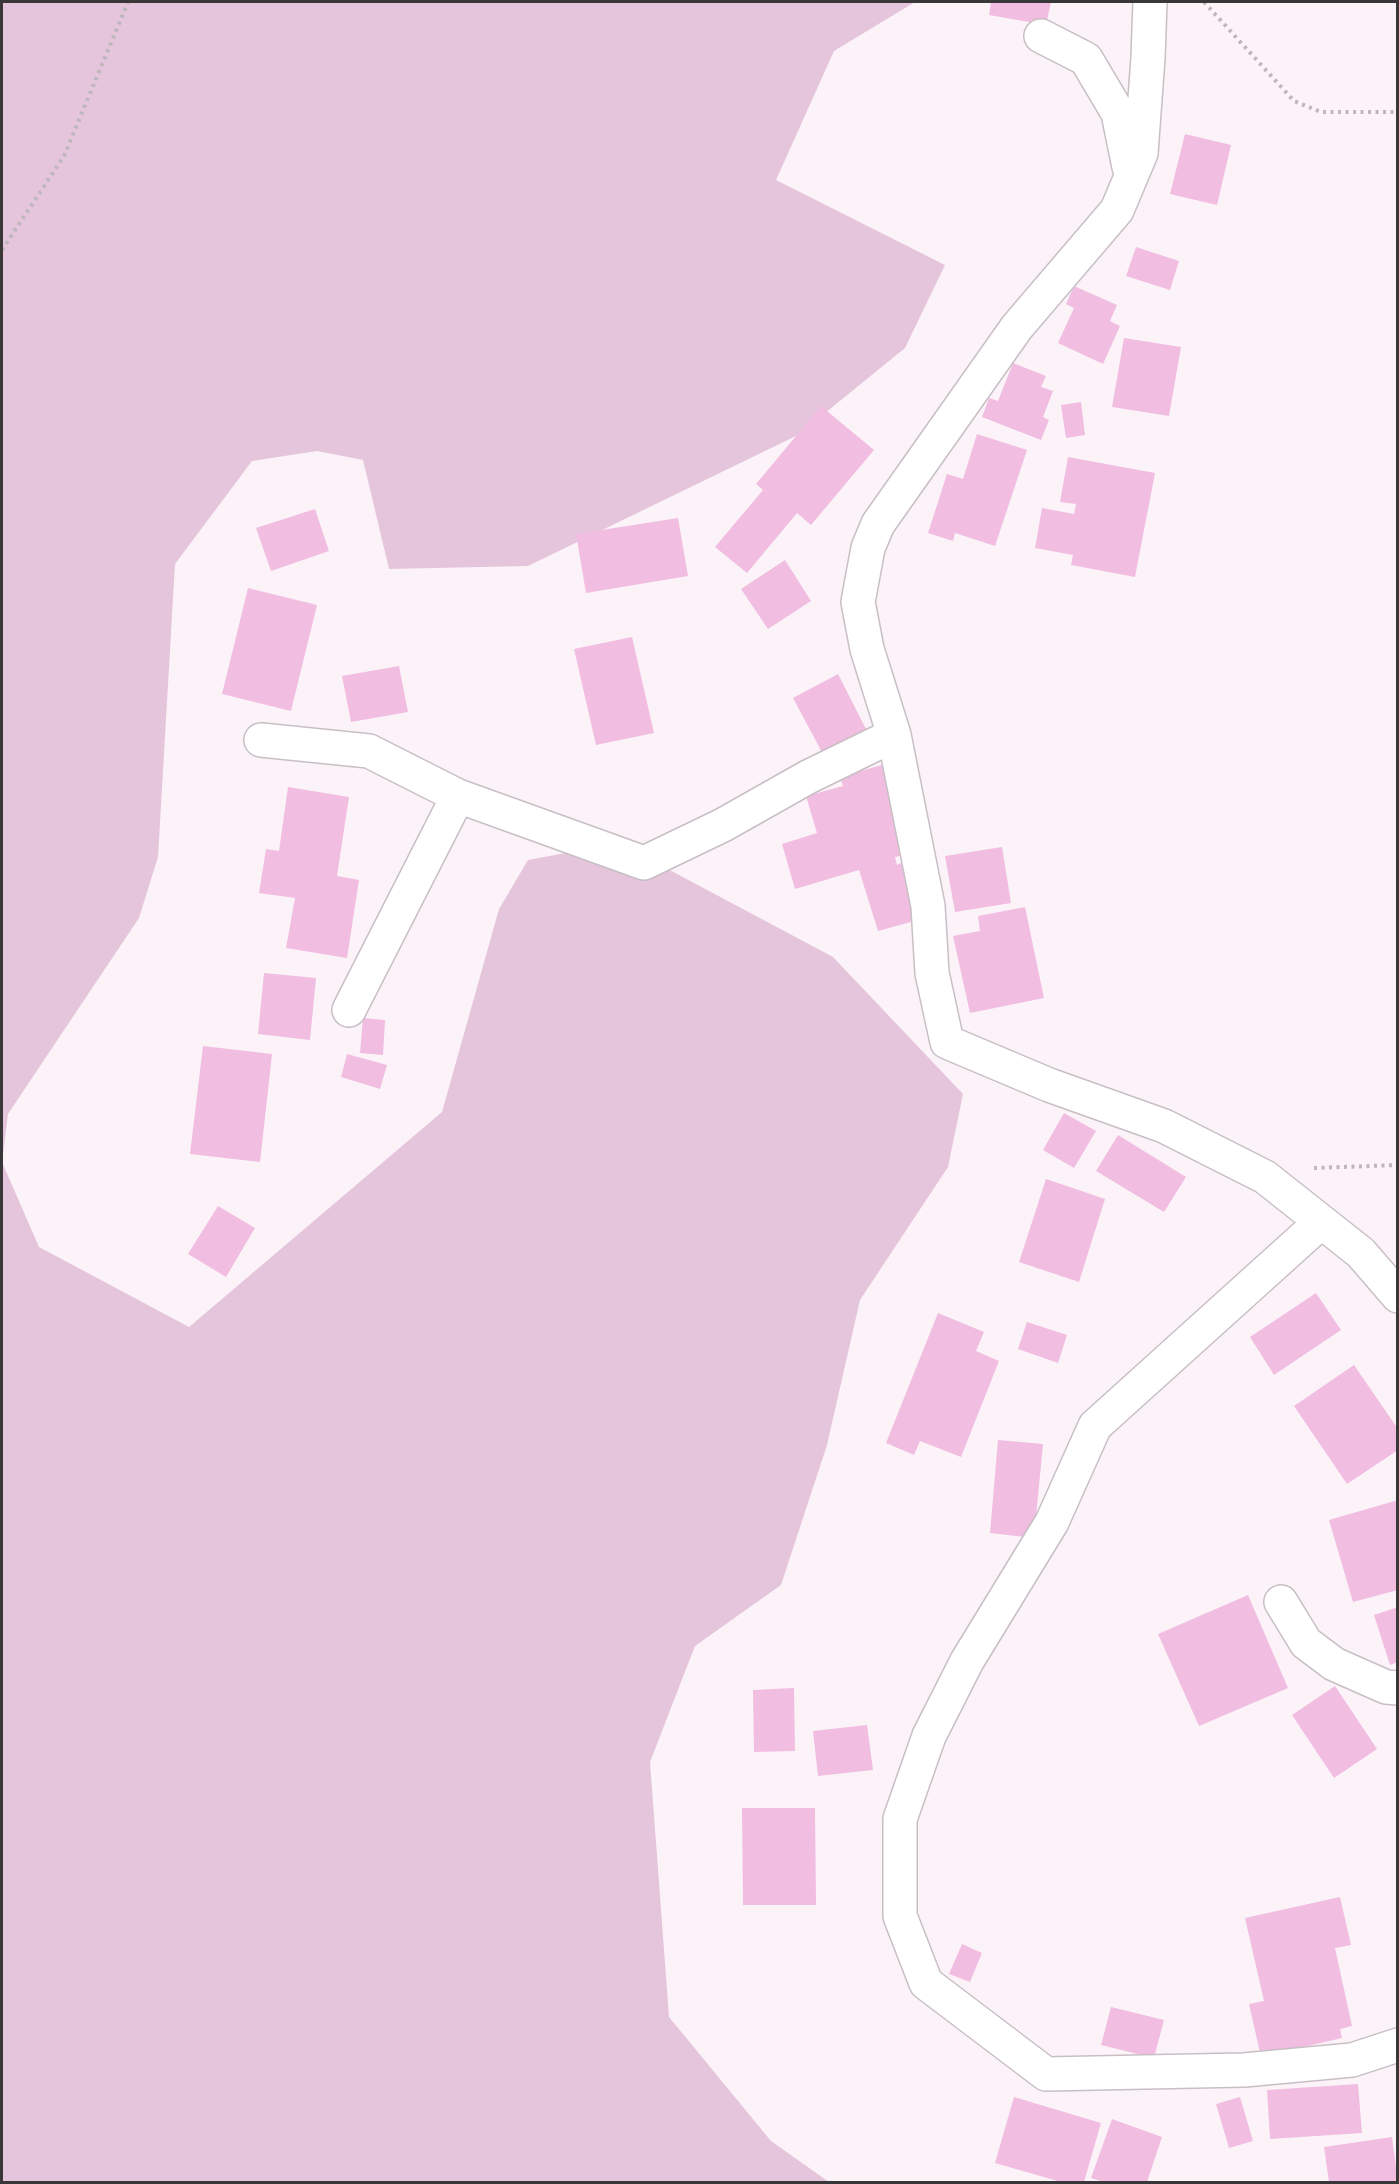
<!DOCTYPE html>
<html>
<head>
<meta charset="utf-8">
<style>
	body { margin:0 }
	#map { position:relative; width:1399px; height:2184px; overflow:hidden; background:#fcf3f9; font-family:Bitter,serif }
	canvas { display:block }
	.frame { position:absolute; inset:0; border:3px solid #3a3739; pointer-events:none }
</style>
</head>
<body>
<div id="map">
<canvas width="1399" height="2184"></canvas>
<div class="frame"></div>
</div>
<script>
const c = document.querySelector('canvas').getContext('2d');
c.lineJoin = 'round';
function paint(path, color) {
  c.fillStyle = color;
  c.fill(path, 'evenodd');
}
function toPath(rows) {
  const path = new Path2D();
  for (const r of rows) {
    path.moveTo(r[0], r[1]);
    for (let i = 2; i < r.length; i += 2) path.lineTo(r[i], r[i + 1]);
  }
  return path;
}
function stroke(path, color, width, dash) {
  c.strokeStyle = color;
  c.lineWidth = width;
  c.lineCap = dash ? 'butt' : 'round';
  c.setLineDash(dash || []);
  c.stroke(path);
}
paint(toPath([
	[2,2,915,2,834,51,776,180,945,265,905,348,798,435,528,566,389,569,363,460,317,451,252,461,175,564,158,857,139,918,8,1114,2,1162,39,1247,189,1327,442,1112,499,909,528,860,619,843,833,957,963,1094,948,1167,860,1300,827,1445,781,1585,695,1646,650,1762,669,2017,771,2141,829,2182,2,2182]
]), '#e5c5db');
paint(toPath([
	[991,2,1051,2,1046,25,989,15],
	[1185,134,1231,145,1217,205,1170,194],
	[1136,247,1179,261,1170,290,1126,276],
	[1074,286,1117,305,1110,321,1120,326,1103,364,1058,343,1074,308,1066,304],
	[1124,338,1181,347,1169,416,1112,407],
	[1013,363,1046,376,1041,387,1053,391,1043,417,1049,420,1041,440,982,417,989,398,998,401],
	[1081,402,1085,435,1066,438,1061,405],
	[821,406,874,450,811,525,797,513,747,573,715,547,763,490,756,484],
	[977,434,1027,450,995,546,955,533,953,541,928,533,947,474,963,479],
	[1068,457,1155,473,1135,577,1071,565,1073,555,1035,548,1042,508,1074,514,1076,504,1060,502],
	[315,509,329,551,271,571,256,528],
	[678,518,688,576,586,593,576,534],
	[785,560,811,601,768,629,741,589],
	[248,588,317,605,291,711,222,694],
	[632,637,654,733,596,745,574,649],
	[399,666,408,712,351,722,342,676],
	[838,674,869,735,825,758,793,698],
	[885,764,912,853,895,857,897,865,901,863,918,920,878,931,859,870,795,889,782,844,817,833,806,796,843,786,840,777],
	[288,787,349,797,337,876,359,880,347,958,286,948,295,898,259,893,266,849,279,851],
	[1002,847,1011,903,955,912,945,856],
	[1025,907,1044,998,970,1013,953,936,980,931,978,916],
	[264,973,316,978,310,1040,258,1034],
	[363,1018,385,1020,383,1055,360,1053],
	[203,1046,272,1054,260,1162,190,1154],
	[347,1054,387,1065,380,1089,341,1077],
	[1064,1113,1096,1131,1074,1168,1043,1150],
	[1118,1135,1186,1177,1164,1212,1096,1171],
	[1046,1179,1105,1199,1079,1282,1019,1262],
	[218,1206,255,1228,226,1277,188,1254],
	[1316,1293,1341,1330,1274,1375,1250,1337],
	[938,1313,984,1332,976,1351,999,1361,961,1457,920,1441,914,1455,886,1443],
	[1027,1322,1067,1335,1058,1363,1018,1349],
	[1354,1365,1398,1429,1398,1450,1347,1484,1294,1406],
	[998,1440,1043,1444,1034,1538,990,1533],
	[1398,1500,1398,1590,1353,1602,1329,1520],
	[1248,1595,1288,1688,1199,1726,1158,1634],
	[1398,1607,1398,1662,1390,1665,1374,1615],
	[1335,1686,1377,1749,1334,1778,1292,1715],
	[794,1688,795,1751,754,1752,753,1690],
	[867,1725,873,1770,818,1776,813,1731],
	[742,1808,815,1808,816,1905,743,1905],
	[1340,1897,1351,1945,1335,1948,1352,2026,1340,2029,1342,2038,1261,2057,1249,2004,1264,2001,1245,1918],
	[962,1944,982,1953,970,1982,949,1974],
	[1111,2007,1164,2020,1154,2058,1101,2045],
	[1358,2084,1362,2133,1270,2139,1267,2090],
	[1014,2097,1101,2123,1084,2182,1061,2182,995,2163],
	[1240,2097,1253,2141,1229,2148,1216,2104],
	[1112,2119,1162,2137,1147,2182,1104,2182,1091,2178],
	[1392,2137,1398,2182,1329,2182,1324,2147]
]), '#f1bde1');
const minor = toPath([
	[1150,2,1148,58,1141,153,1117,210,1017,327,878,524,868,548,858,602,867,649,894,735,928,906,932,973,947,1042,1049,1085,1164,1126,1265,1177,1361,1253,1398,1296],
	[1041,36,1086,59,1118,113,1129,167],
	[261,740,369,751,458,796,644,863,723,825,808,777,894,735],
	[349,1010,458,796],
	[1321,1222,1095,1426,1052,1522,967,1661,929,1736,900,1819,900,1916,926,1983,1046,2074,1244,2070,1352,2060,1398,2045],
	[1281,1602,1306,1643,1334,1664,1386,1687,1398,1688]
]);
stroke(minor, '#c8bfc5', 36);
stroke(toPath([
	[1204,2,1294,101,1321,112,1398,112],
	[2,250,64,156,128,2],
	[1314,1168,1398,1165]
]), '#bdb6bb', 4, [3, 4.5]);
stroke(minor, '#fff', 33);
</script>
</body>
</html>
